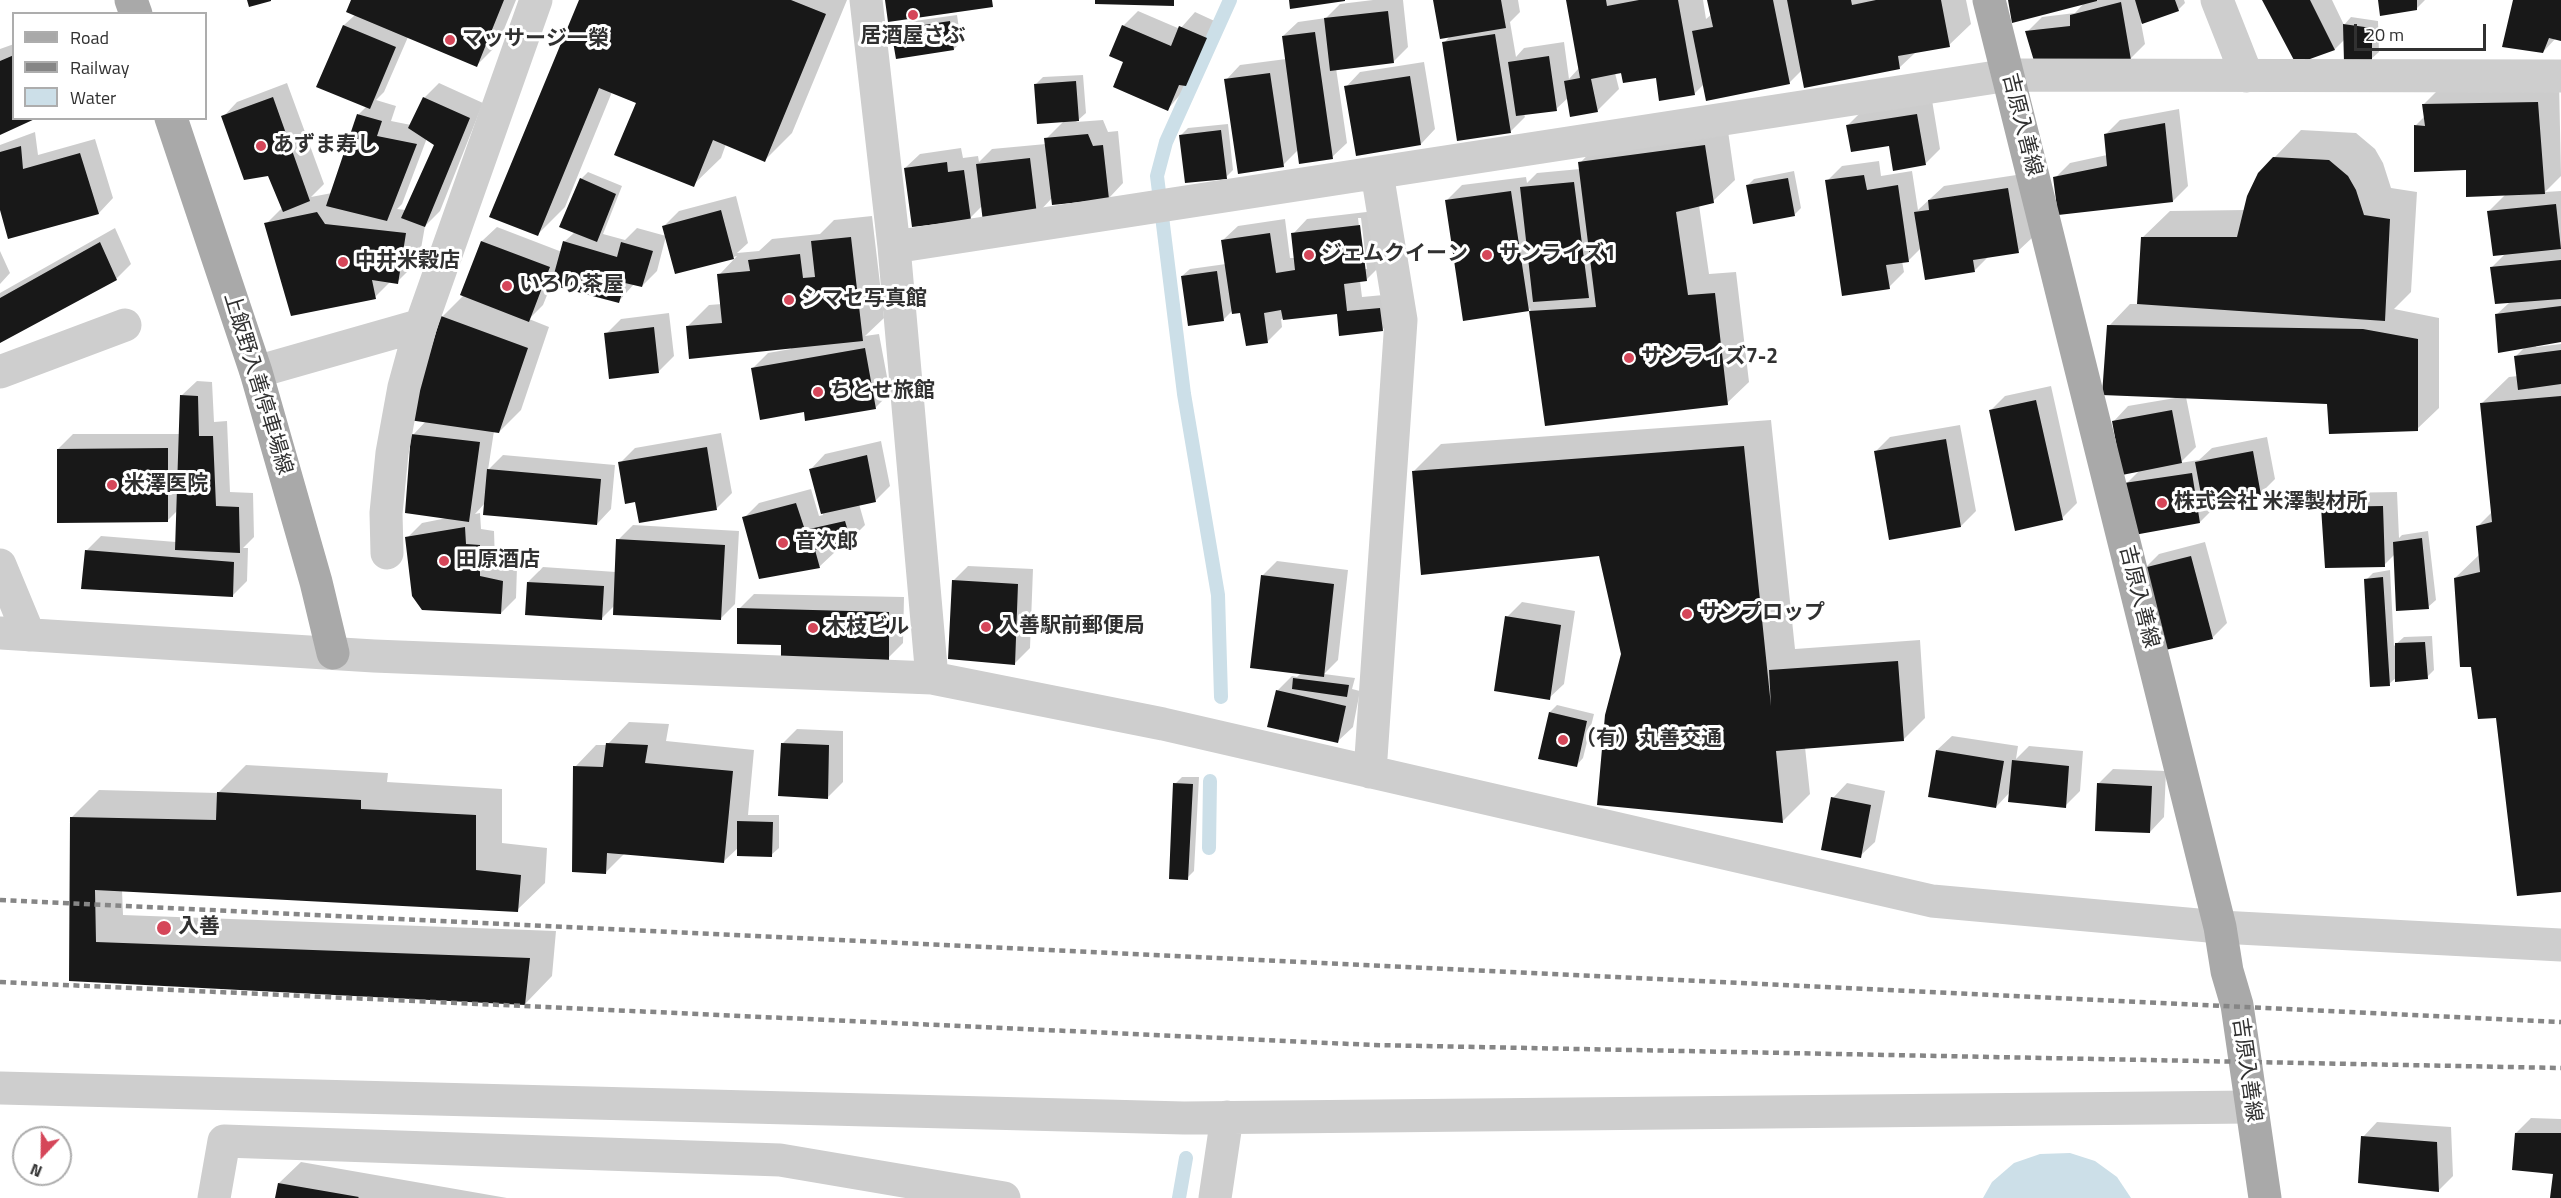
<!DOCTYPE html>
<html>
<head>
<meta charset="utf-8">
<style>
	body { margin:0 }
	#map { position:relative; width:2561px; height:1198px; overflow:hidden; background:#fff; font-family:"Titillium Web",sans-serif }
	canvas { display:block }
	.legend { position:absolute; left:12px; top:12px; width:195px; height:108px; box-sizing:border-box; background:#fff; border:2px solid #adadad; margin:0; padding:8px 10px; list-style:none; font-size:18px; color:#313131 }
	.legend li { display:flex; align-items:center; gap:12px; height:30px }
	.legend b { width:30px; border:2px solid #adadad }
	.north { position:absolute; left:12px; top:1126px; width:60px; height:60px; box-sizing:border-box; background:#fff; border:2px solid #adadad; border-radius:50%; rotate:202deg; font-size:16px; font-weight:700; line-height:24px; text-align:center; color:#313131 }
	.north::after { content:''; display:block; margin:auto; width:21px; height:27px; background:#d54659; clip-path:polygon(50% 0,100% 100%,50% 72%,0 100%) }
	.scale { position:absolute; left:2354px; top:24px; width:132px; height:27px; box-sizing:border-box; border:3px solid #313131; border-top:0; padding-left:8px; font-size:18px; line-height:21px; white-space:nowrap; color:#313131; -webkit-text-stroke:4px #fff; paint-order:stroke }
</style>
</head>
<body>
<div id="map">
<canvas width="2561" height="1198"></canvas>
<ul class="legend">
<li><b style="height:8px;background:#a9a9a9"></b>Road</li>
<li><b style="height:8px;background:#868686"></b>Railway</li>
<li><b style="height:16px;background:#ccdfe8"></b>Water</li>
</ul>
<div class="north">N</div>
<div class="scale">20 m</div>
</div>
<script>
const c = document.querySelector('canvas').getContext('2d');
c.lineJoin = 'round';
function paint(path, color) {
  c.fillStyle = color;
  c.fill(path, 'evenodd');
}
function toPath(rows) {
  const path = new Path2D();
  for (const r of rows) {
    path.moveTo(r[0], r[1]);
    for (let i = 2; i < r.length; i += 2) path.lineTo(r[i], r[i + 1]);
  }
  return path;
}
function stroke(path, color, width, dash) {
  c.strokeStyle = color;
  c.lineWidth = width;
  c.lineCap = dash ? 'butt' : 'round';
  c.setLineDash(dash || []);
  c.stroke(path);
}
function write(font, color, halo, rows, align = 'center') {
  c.font = font + ' "Titillium Web","Noto Sans JP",sans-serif';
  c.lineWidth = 6;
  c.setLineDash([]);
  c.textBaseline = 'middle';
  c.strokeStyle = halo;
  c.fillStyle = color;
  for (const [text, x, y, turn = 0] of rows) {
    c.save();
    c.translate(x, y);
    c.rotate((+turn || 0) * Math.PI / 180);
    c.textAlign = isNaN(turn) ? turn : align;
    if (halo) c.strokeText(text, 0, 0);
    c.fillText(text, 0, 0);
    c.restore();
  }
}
paint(toPath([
	[2040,1154,2070,1153,2095,1161,2117,1177,2131,1198,1983,1198,1992,1182,2014,1163]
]), '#ccdfe8');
paint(toPath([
	[352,0,516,0,498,44,476,66,408,37,384,92,376,100,396,106,391,121,411,125,424,98,439,83,483,103,440,211,425,226,419,260,397,282,391,281,375,297,266,224,283,207,268,174,223,117,237,102,287,83,324,184,311,197,332,193,359,114,367,106,318,86,344,25,355,15],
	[427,138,436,144,406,210,397,209,402,204],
	[581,0,847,0,792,133,765,160,726,144,721,158,693,185,638,102,612,92,565,207,537,235],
	[1373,0,1403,0,1408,47,1393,62,1336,68,1347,143,1332,157,1299,149,1283,165,1226,80,1240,65,1286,59,1283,36,1298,22,1326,18,1340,4],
	[1435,0,1518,0,1520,12,1510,22,1516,57,1524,48,1564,42,1569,79,1579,68,1567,0,1703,0,1706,19,1712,14,1709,0,1966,0,1971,24,1949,45,1916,52,1899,68,1802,70,1789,83,1704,84,1694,94,1657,76,1615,73,1619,89,1597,111,1569,97,1556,109,1524,114,1525,117,1510,132,1444,43,1451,35],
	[2010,0,2184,0,2185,3,2178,10,2141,23,2145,44,2130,59,2027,32,2042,17,2075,13,2085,2],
	[2264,0,2332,0,2344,25,2351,17,2378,21,2379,52,2371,59,2345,39,2335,49,2297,62],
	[2380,0,2425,0,2416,9],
	[2514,0,2561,0,2561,40,2556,38,2543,52],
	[1138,11,1180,29,1195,12,1221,24,1201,70,1168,109,1123,26],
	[957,15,961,42,954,49,893,30,900,23],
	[14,44,14,118,0,133,0,49],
	[1424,62,1435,129,1421,144,1346,87,1360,72],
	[1083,75,1086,113,1076,122,1103,120,1108,132,1118,131,1123,183,1109,198,1052,198,1037,214,982,206,970,218,905,168,920,154,961,148,963,158,978,156,979,162,992,149,1046,144,1046,139,1064,121,1035,85,1043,77],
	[2559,81,2561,176,2545,192,2561,191,2561,340,2536,345,2536,347,2561,344,2561,890,2498,716,2472,665,2455,578,2480,554,2478,526,2493,511,2481,404,2509,377,2518,376,2516,356,2525,347,2496,315,2510,302,2491,268,2505,254,2489,211,2506,194,2468,168,2416,125,2425,116,2423,105,2445,83],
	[1932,100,1940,149,1926,163,1847,126,1862,111],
	[2179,109,2188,186,2173,201,2055,178,2070,163,2107,155,2105,135,2120,120],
	[1228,124,1233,170,1226,177,1181,135,1188,128],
	[1727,124,1735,180,1713,201,1699,205,1709,274,1736,272,1749,382,1727,403,1547,424,1530,308,1529,310,1447,200,1462,185,1526,177,1527,183,1537,173,1580,169,1580,163,1601,141],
	[2301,130,2356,133,2375,149,2383,163,2391,188,2417,192,2411,292,2394,309,2439,318,2439,408,2417,429,2329,402,2186,397,2196,447,2180,463,2199,460,2212,448,2267,437,2275,479,2260,494,2214,502,2215,507,2200,522,2126,484,2140,470,2114,421,2128,406,2175,398,2109,326,2130,304,2138,304,2142,238,2170,211,2245,210,2274,158],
	[35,132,38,155,95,139,113,198,99,213,9,238,0,204,0,145],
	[1879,161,1881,176,1912,171,1918,210,1944,186,2023,174,2033,237,2018,251,1989,256,1975,270,1921,248,1909,260,1902,261,1904,272,1889,287,1827,181,1842,166],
	[1794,171,1801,208,1794,215,1747,186,1754,179],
	[588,172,622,186,603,234,625,240,637,228,666,236,657,271,642,286,634,284,618,302,552,283,543,305,529,319,549,327,521,410,499,432,494,431,488,470,503,455,615,465,611,509,597,524,485,503,475,514,480,513,481,529,494,531,495,562,517,567,516,598,501,613,407,538,422,523,447,518,413,435,426,421,442,317,464,295,482,241,497,227,562,252,564,242,575,232,581,179],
	[736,196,748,243,737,253,759,251,772,239,820,234,834,220,872,216,884,318,865,336,879,334,890,393,875,408,805,410,753,368,768,353,791,349,790,347,687,327,709,305,722,304,719,275,737,256,676,273,664,226,679,211],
	[1375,211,1381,265,1366,280,1360,281,1362,297,1394,294,1397,315,1382,330,1338,313,1281,319,1282,327,1268,341,1242,311,1233,310,1223,320,1182,276,1190,269,1226,264,1223,240,1238,226,1285,219,1290,258,1295,258,1293,234,1307,219],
	[1358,218,1361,218,1367,269,1364,269],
	[115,228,131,264,116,279,0,341,0,293],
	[0,251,10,273,0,284],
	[669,313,674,356,659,371,606,334,621,319],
	[197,381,212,382,214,422,227,421,230,492,253,493,254,537,243,548,248,548,247,581,232,596,87,550,101,536,176,542,178,510,167,521,58,449,73,434,180,434,182,395],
	[2051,386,2077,503,2062,518,1990,411,2005,396],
	[1771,420,1795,649,1920,640,1925,718,1904,739,1805,747,1810,794,1783,821,1600,554,1414,471,1441,444],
	[1960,425,1976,511,1961,526,1875,452,1890,437],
	[721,433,732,493,717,508,620,463,635,448],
	[881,441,890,486,875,501,859,504,865,525,850,540,832,544,835,552,820,566,760,578,744,518,759,503,811,489,819,516,823,515,811,469,825,454],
	[2397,492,2399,538,2402,535,2428,531,2436,600,2428,607,2395,554,2384,565,2322,508,2337,493],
	[633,525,739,531,735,604,720,619,615,605,602,618,528,582,543,567,616,572,618,540],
	[2205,542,2227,623,2212,638,2144,569,2159,554],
	[1277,561,1348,570,1338,660,1324,674,1355,678,1352,689,1360,691,1353,727,1338,741,1277,691,1292,676,1297,677,1301,673,1262,576],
	[968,566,1033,569,1030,648,1015,663,953,581],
	[2390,570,2394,646,2404,637,2432,636,2434,670,2427,677,2397,677,2389,684,2366,580,2373,573],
	[754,594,904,597,903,643,888,658,739,609],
	[1522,602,1575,611,1564,684,1549,698,1507,617],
	[1557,705,1594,714,1583,758,1576,766,1540,758,1550,712],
	[629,722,669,724,666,741,754,750,748,815,779,815,779,848,771,855,739,847,723,862,625,853,605,873,575,767,596,745,607,745],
	[797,729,843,731,843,782,828,797,782,744],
	[1952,736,2018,746,2016,759,2029,746,2083,751,2080,791,2065,806,2011,791,1996,807,1937,750],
	[246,765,388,773,387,782,502,789,502,843,547,848,545,883,517,910,122,890,123,915,556,931,552,976,525,1004,71,980,72,817,99,790,218,793],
	[2113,769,2166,771,2164,817,2150,832,2098,784],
	[1182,777,1199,777,1194,871,1187,878,1175,784],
	[1847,783,1885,791,1875,842,1860,856,1833,798],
	[2531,1118,2561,1119,2561,1198,2552,1198,2555,1173,2516,1133],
	[2377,1122,2451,1127,2453,1176,2438,1191,2363,1137],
	[301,1162,507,1198,277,1198,279,1183]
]), '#0003');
stroke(toPath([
	[1221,697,1218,595,1184,394,1157,176,1166,142,1230,0],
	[1209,848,1210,781],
	[1179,1198,1186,1158]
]), '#ccdfe8', 14);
paint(toPath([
	[247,0,271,0,271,1,249,7],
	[351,0,504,0,477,67,346,12],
	[579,0,791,0,826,14,765,162,713,140,694,187,614,155,636,103,599,88,538,236,489,217],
	[885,0,992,0,993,7,888,22],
	[1095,0,1174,0,1174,6,1095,4],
	[1289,0,1345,0,1345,1,1290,9],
	[1433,0,1501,0,1506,28,1440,39],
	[1566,0,1606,0,1607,6,1639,0,1678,0,1695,95,1659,101,1656,78,1623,83,1621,73,1591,79,1598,112,1570,117,1564,81,1580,78],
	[1707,0,1773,0,1790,84,1706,101,1692,31,1713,27],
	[1787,0,1851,0,1852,5,1876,0,1941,0,1950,47,1898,56,1900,69,1804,88],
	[2008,0,2097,0,2097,1,2012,23],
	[2135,0,2175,0,2179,11,2142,24],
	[2262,0,2310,0,2335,50,2296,64],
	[2378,0,2417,0,2417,10,2380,16],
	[2513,0,2561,0,2561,41,2549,38,2543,53,2502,47],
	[2121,2,2131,60,2034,61,2025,31,2070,26,2070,15],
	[1388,11,1394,63,1330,71,1324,18],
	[950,21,954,50,896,59,891,30],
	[2343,24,2372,28,2372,60,2344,62],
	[343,25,396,47,370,109,316,87],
	[1122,25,1171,46,1179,26,1207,38,1186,86,1179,85,1168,111,1113,87,1123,62,1109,56],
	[1315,32,1333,159,1299,164,1282,36],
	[1495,34,1511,133,1457,141,1442,42],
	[14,55,14,118,37,118,0,135,0,61],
	[1549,56,1557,111,1516,116,1508,62],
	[1270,73,1284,167,1238,174,1224,79],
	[1410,76,1421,145,1356,156,1344,86],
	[1076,81,1079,121,1037,124,1034,84],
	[273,97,310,201,283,212,268,176,244,180,221,116],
	[423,97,470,118,425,227,401,218,434,145,408,128],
	[2538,102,2545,194,2466,197,2466,170,2414,172,2414,125,2425,126,2422,104],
	[357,114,382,121,377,136,417,144,387,221,326,206],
	[1917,114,1926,165,1893,171,1889,146,1851,152,1846,125],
	[2165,123,2173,202,2058,215,2053,177,2107,166,2104,134],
	[1221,130,1227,179,1185,183,1179,135],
	[1088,134,1093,146,1103,145,1109,199,1052,205,1044,138],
	[1705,145,1714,203,1676,212,1688,295,1715,293,1728,405,1545,426,1529,311,1463,321,1445,200,1511,191,1529,311,1596,307,1578,162],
	[21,146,23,169,80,153,99,214,8,239,0,210,0,152],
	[2273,157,2329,160,2348,176,2356,190,2364,215,2390,219,2385,321,2137,304,2141,237,2237,237,2247,196,2258,173],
	[1030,158,1037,215,983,222,976,164],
	[947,162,948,172,964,170,971,220,912,227,904,168],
	[1864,175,1867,190,1898,185,1909,262,1886,265,1890,289,1842,296,1825,180],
	[580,178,616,194,597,242,559,227],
	[1788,178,1795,216,1753,224,1746,185],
	[1574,182,1589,298,1533,302,1520,187],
	[2008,188,2019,253,1973,260,1975,272,1925,280,1914,212,1929,210,1928,200],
	[2556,204,2561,249,2493,256,2487,211],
	[721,210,734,259,675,274,662,226],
	[317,212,325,224,406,233,398,284,372,280,376,299,291,316,264,223],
	[1360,225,1367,281,1344,284,1347,311,1380,308,1383,331,1339,336,1337,314,1283,320,1281,310,1264,313,1268,343,1246,346,1240,313,1232,314,1221,240,1270,233,1276,273,1295,270,1291,233],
	[851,237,863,341,689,359,686,326,722,323,717,274,750,271,748,260,800,254,803,278,815,277,811,241],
	[481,241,550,267,529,322,460,295],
	[563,241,617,257,621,242,653,251,642,287,625,283,619,303,551,285],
	[100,242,117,280,0,343,0,298],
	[2561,260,2561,299,2495,304,2490,267],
	[1217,271,1224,321,1188,326,1181,276],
	[2561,306,2561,342,2498,353,2495,314],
	[441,316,528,348,499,433,409,420],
	[2107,325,2363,329,2418,339,2418,431,2329,434,2327,404,2102,395],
	[654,327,659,373,609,379,604,333],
	[865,348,876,409,805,421,804,412,760,420,751,368],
	[2561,350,2561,384,2518,390,2514,356],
	[180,395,198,396,199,436,213,436,216,506,239,507,240,553,175,550],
	[2561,396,2561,892,2517,896,2496,718,2478,719,2471,667,2460,667,2454,578,2480,572,2476,526,2492,522,2480,403],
	[2036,400,2063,520,2015,531,1989,410],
	[2172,410,2182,463,2122,475,2112,421],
	[411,434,480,442,469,522,405,513],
	[1946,439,1961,527,1889,540,1874,451],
	[1744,446,1771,706,1769,670,1898,661,1904,741,1776,751,1783,823,1597,805,1605,715,1621,654,1599,556,1421,575,1412,471],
	[707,447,717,510,639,523,635,502,625,504,618,462],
	[168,448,168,522,57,523,57,449],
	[2253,451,2261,495,2203,505,2195,462],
	[867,455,876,502,821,514,809,469],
	[487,469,601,479,597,525,483,515],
	[2192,473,2200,523,2134,535,2124,483],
	[796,503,805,530,845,521,851,541,815,550,820,568,759,579,742,517],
	[2383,506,2385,567,2325,568,2321,507],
	[465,527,466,544,480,545,480,576,503,581,501,614,422,610,412,596,405,537],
	[2422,538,2429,609,2396,611,2393,542],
	[616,539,725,545,721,620,613,615],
	[85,550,234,562,233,597,81,589],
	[2191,556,2213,639,2161,651,2143,568],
	[1261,575,1334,584,1324,677,1250,668],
	[2383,577,2390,686,2370,687,2364,579],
	[952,580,1018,584,1015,665,948,659],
	[527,582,604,586,602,620,525,615],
	[737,608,889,612,889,660,781,658,781,645,737,644],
	[1505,616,1561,625,1550,700,1494,691],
	[2425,642,2428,679,2395,682,2395,643],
	[1293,678,1349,685,1347,697,1292,689],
	[1276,690,1346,706,1338,743,1267,727],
	[1549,712,1587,721,1577,767,1538,759],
	[606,743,648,745,645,763,733,771,724,863,607,853,606,874,572,872,573,766,603,767],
	[781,743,829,745,828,799,778,796],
	[1936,750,2004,761,1996,808,1928,797],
	[2012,760,2069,766,2066,808,2008,802],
	[1173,783,1193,784,1188,880,1169,879],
	[2097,783,2152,786,2150,833,2095,831],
	[217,792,361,800,361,809,476,815,476,870,521,875,518,912,95,890,96,942,530,958,525,1005,69,981,70,817,216,820],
	[1831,797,1871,805,1861,858,1821,850],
	[737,821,773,822,772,857,737,856],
	[2515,1133,2561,1133,2561,1198,2550,1198,2553,1174,2512,1170],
	[2361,1136,2437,1142,2439,1192,2358,1183],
	[278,1183,359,1197,358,1198,275,1198]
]), '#181818');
stroke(toPath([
	[866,0,894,247,932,678],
	[2217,0,2247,76],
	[894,247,2009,75,2561,76],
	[0,372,125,325],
	[256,372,421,325,536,0],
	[387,553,386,513,392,453,404,387,421,325],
	[0,565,29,635],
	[0,633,374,656,932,678,1163,724,1932,901,2220,927,2561,945],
	[1370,772,1401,320,1377,173],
	[0,1088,1184,1118,2251,1107],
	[214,1198,224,1141,780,1160,1004,1198],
	[1215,1198,1227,1117]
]), '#cecece', 33);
stroke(toPath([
	[131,0,136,14],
	[1989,0,2220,927,2227,971,2237,1005,2265,1198],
	[171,118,256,372,316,582,333,653]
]), '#a9a9a9', 33);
stroke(toPath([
	[0,900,2561,1022],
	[0,982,1373,1045,2561,1068]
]), '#868686', 4.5, [6, 4.5]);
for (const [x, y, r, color] of [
	[913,15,6,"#d54659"],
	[450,40,6,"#d54659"],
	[261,146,6,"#d54659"],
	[1309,255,6,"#d54659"],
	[1487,255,6,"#d54659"],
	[343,262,6,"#d54659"],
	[507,286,6,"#d54659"],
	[789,300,6,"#d54659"],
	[1629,358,6,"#d54659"],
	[818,392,6,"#d54659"],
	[112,485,6,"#d54659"],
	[2162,503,6,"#d54659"],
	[783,543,6,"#d54659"],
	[444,561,6,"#d54659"],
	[1687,614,6,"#d54659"],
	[986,627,6,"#d54659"],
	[813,628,6,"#d54659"],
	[1563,740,6,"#d54659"],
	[164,928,8,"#d54659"]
]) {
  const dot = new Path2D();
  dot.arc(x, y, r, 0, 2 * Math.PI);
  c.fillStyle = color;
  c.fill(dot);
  stroke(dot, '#fff', 2);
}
write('bold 21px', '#313131', '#fff', [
	["居酒屋さぶ",913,37,"center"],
	["マッサージ一榮",462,40],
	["あずま寿し",273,146],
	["ジェムクイーン",1321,255],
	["サンライズ1",1499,255],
	["中井米穀店",355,262],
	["いろり茶屋",519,286],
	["シマセ写真館",801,300],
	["サンライズ7-2",1641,358],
	["ちとせ旅館",830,392],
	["米澤医院",124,485],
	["株式会社 米澤製材所",2174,503],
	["音次郎",795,543],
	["田原酒店",456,561],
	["サンプロップ",1699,614],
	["入善駅前郵便局",998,627],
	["木枝ビル",825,628],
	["（有）丸善交通",1575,740],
	["入善",178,928]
], 'left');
write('21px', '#313131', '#fff', [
	["吉原入善線",2021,125,76],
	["上飯野入善停車場線",257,384,73],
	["吉原入善線",2138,597,76],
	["吉原入善線",2246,1070,82]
]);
</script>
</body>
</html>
